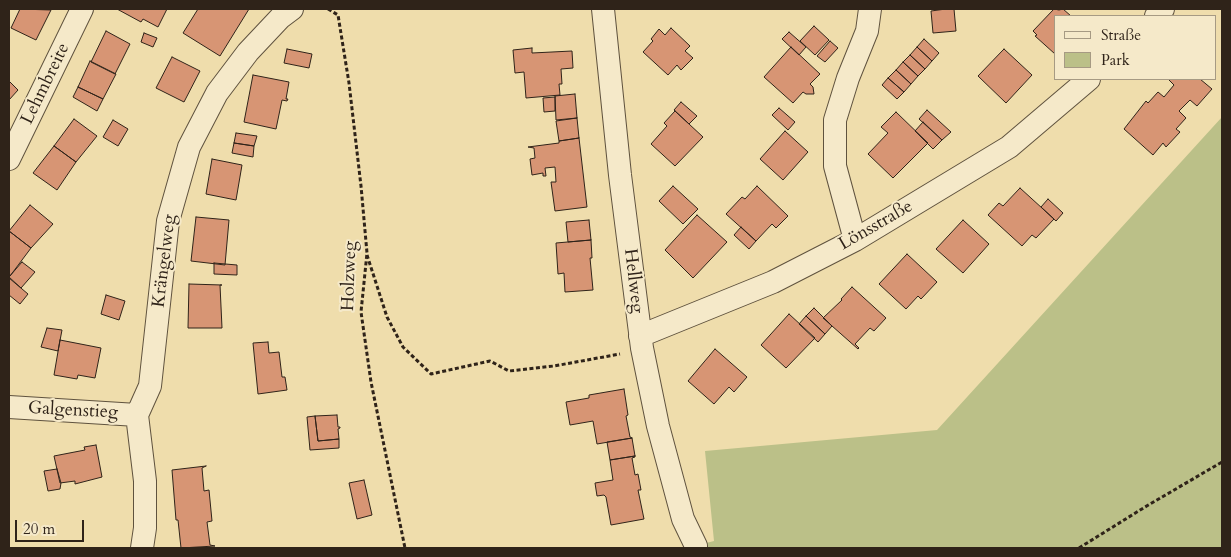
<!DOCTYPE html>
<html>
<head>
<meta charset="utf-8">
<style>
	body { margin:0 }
	#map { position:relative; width:1231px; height:557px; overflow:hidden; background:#efddac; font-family:Cardo,serif }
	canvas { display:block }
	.frame { position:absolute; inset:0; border:10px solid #2f2319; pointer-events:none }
	.legend { position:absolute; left:1054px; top:15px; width:162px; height:65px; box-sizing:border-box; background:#f5e9c9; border:1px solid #a69a83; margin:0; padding:6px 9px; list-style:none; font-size:15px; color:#2f2319 }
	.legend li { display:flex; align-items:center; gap:10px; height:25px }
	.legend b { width:25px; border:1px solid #a69a83 }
	.scale { position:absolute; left:15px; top:520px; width:69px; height:22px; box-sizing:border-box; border:2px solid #2f2319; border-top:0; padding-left:6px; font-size:15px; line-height:18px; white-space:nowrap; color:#2f2319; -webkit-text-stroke:4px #f5e9c9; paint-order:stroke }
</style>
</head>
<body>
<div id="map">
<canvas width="1231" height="557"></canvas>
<div class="frame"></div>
<ul class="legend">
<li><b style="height:6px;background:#f5e9c9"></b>Straße</li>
<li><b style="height:14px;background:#bbc088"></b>Park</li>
</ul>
<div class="scale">20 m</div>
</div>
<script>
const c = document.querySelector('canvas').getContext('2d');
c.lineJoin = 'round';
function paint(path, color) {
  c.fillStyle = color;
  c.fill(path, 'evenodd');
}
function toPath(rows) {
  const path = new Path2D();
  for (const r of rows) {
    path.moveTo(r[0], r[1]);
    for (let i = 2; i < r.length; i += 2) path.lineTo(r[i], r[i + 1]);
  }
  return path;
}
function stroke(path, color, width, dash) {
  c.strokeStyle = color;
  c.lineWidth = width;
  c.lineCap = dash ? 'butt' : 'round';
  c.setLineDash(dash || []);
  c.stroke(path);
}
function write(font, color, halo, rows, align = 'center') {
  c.font = font + ' Cardo,serif';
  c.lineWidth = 4;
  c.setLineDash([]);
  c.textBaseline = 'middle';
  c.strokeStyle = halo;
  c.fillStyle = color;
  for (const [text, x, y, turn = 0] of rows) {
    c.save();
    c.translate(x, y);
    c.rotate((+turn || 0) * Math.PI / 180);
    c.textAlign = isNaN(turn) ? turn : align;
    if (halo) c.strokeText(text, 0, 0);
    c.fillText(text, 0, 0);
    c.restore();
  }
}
paint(toPath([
	[1222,117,1222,548,687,548,714,541,705,451,937,430]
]), '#bbc088');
const building = toPath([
	[20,9,51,10,36,40,11,28,20,9],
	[117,9,167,9,158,27,143,19,141,22,117,9],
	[198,9,249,9,220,56,183,33,198,9],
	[946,9,954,9,956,31,933,33,931,11,946,9],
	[1054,9,1059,10,1063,9,1071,16,1055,16,1055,54,1035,36,1037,35,1033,31,1054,9],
	[814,26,829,40,815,55,800,41,814,26],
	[671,28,690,46,685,51,693,58,681,70,677,65,668,75,643,52,653,41,651,39,659,29,665,35,671,28],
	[106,31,130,44,115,74,91,62,106,31],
	[789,32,806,47,799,55,782,39,789,32],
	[144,33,157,38,153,47,141,42,144,33],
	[924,39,939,53,932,61,917,47,924,39],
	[830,41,838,48,825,62,817,56,830,41],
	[791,47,820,74,810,84,813,87,814,94,806,94,803,92,793,103,764,77,791,47],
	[917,47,932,61,925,69,910,55,917,47],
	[532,48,532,53,572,51,573,68,561,69,562,84,559,84,560,95,526,98,524,72,515,73,513,50,532,48],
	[287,49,312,54,309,68,284,63,287,49],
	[1004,49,1032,75,1006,103,978,76,1004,49],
	[910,55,925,69,918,76,903,62,910,55],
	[172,57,200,71,184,102,156,88,172,57],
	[90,61,116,74,103,99,78,87,90,61],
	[903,62,918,76,911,84,896,70,903,62],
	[896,70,911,84,904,92,888,78,896,70],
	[253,75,289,82,286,99,288,99,287,101,282,100,276,129,244,122,253,75],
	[888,78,904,92,897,99,882,85,888,78],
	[1170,79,1200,79,1212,89,1197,106,1190,100,1179,111,1186,118,1176,129,1180,132,1166,147,1163,143,1153,155,1124,129,1146,101,1148,103,1158,92,1164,97,1174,85,1169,80,1170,79],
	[9,81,18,90,9,100,9,103,9,81],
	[78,87,103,99,97,111,73,97,78,87],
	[575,94,577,118,556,120,555,96,575,94],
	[555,97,555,111,544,112,543,98,555,97],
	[681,102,697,116,689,124,674,110,681,102],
	[779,108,795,122,788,130,772,115,779,108],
	[927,110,951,132,942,140,919,119,927,110],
	[675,111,703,137,675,166,651,144,667,126,664,123,675,111],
	[896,112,928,143,893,178,868,154,888,133,881,127,896,112],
	[577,118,579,138,559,141,556,121,577,118],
	[74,119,97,136,76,162,54,146,74,119],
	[113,120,128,129,118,146,103,137,113,120],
	[923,122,942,140,933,149,915,131,923,122],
	[785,131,808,152,783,180,760,159,785,131],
	[236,133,257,136,254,146,234,143,236,133],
	[579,138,587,207,555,211,551,182,556,182,555,167,545,168,546,176,543,176,543,173,532,175,530,159,535,158,534,148,528,147,559,143,559,141,579,138],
	[234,143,254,146,253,157,232,153,234,143],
	[54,146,76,162,57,190,33,173,54,146],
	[212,159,242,165,236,200,206,194,212,159],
	[673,186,698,209,683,224,659,201,673,186],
	[757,186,788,216,776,228,772,224,756,241,726,214,742,197,745,199,757,186],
	[1020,188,1054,219,1036,238,1032,235,1022,246,988,215,999,203,1003,206,1020,188],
	[1048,199,1063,213,1056,221,1041,207,1048,199],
	[30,205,53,224,31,248,9,231,30,205],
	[697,215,727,242,693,278,665,250,697,215],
	[196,217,229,220,225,265,191,261,196,217],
	[589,220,591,240,568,242,566,222,589,220],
	[963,220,989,244,963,273,936,249,963,220],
	[741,227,756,241,749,249,734,235,741,227],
	[9,231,31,248,10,276,9,274,9,231],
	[591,240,592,258,590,258,593,290,565,292,564,273,558,274,556,243,591,240],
	[907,254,937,282,921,299,918,296,906,309,879,284,907,254],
	[22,262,35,272,21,288,9,277,22,262],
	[214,263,237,265,237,275,214,274,214,263],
	[9,278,28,294,20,304,9,295,9,278],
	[189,284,222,285,220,285,222,328,188,328,189,284],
	[852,287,886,318,874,331,870,328,855,344,859,348,858,349,823,318,842,300,841,299,852,287],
	[106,295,125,301,119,320,101,314,106,295],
	[814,308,832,326,825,334,806,316,814,308],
	[789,314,815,338,786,368,761,345,789,314],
	[806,316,825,334,818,342,799,324,806,316],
	[47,328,62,330,58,351,41,347,47,328],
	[60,340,101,348,95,378,78,375,77,379,54,375,60,340],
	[268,342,269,353,279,352,282,377,285,377,287,390,258,394,253,343,268,342],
	[715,349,747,377,734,392,729,387,714,404,688,381,715,349],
	[624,389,628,415,626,416,630,437,632,438,597,444,593,421,570,425,566,402,589,398,589,395,624,389],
	[337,415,338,427,340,427,340,428,338,429,339,439,318,441,315,416,337,415],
	[315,416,318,441,339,439,339,448,310,450,307,417,315,416],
	[632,438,635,456,610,460,607,442,632,438],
	[96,445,102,477,75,484,75,481,60,483,54,456,85,450,84,447,96,445],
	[635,456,635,457,632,458,635,475,638,474,641,490,638,490,644,519,611,525,606,497,604,495,597,496,595,483,613,480,610,460,635,456],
	[206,466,202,468,204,491,209,490,212,521,207,522,210,545,215,546,181,548,178,520,176,520,172,470,206,466],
	[57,469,61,483,60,489,48,491,44,471,57,469],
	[364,480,372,515,357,519,349,483,364,480]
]);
paint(building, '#d79574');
stroke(building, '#2f2319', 1);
const minor = toPath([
	[603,9,620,175,642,348,658,426,683,519,696,546],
	[1156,16,1163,9],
	[9,159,82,9],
	[855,240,835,166,835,120,848,78,867,31,870,9],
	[640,336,773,282,855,240,1009,147,1089,79],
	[9,407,137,415],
	[142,548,145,528,145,481,137,415,150,386,168,221,189,147,217,93,248,52,280,18,292,9]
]);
stroke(minor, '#5f523e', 24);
stroke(toPath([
	[328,9,338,15,349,83,361,186,367,253,361,312,371,382,405,548],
	[367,255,387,317,403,347,431,374,490,361,509,371,554,366,620,354],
	[1079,548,1145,507,1222,462]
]), '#2f2319', 3, [4, 2.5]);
stroke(minor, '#f5e9c9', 22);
write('18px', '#2f2319', '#f5e9c9', [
	["Lehmbreite",46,84,-64],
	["Lönsstraße",876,226,-30],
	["Krängelweg",165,261,-83],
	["Holzweg",350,276,-88],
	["Hellweg",633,281,83],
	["Galgenstieg",73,411,3]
]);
</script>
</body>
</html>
